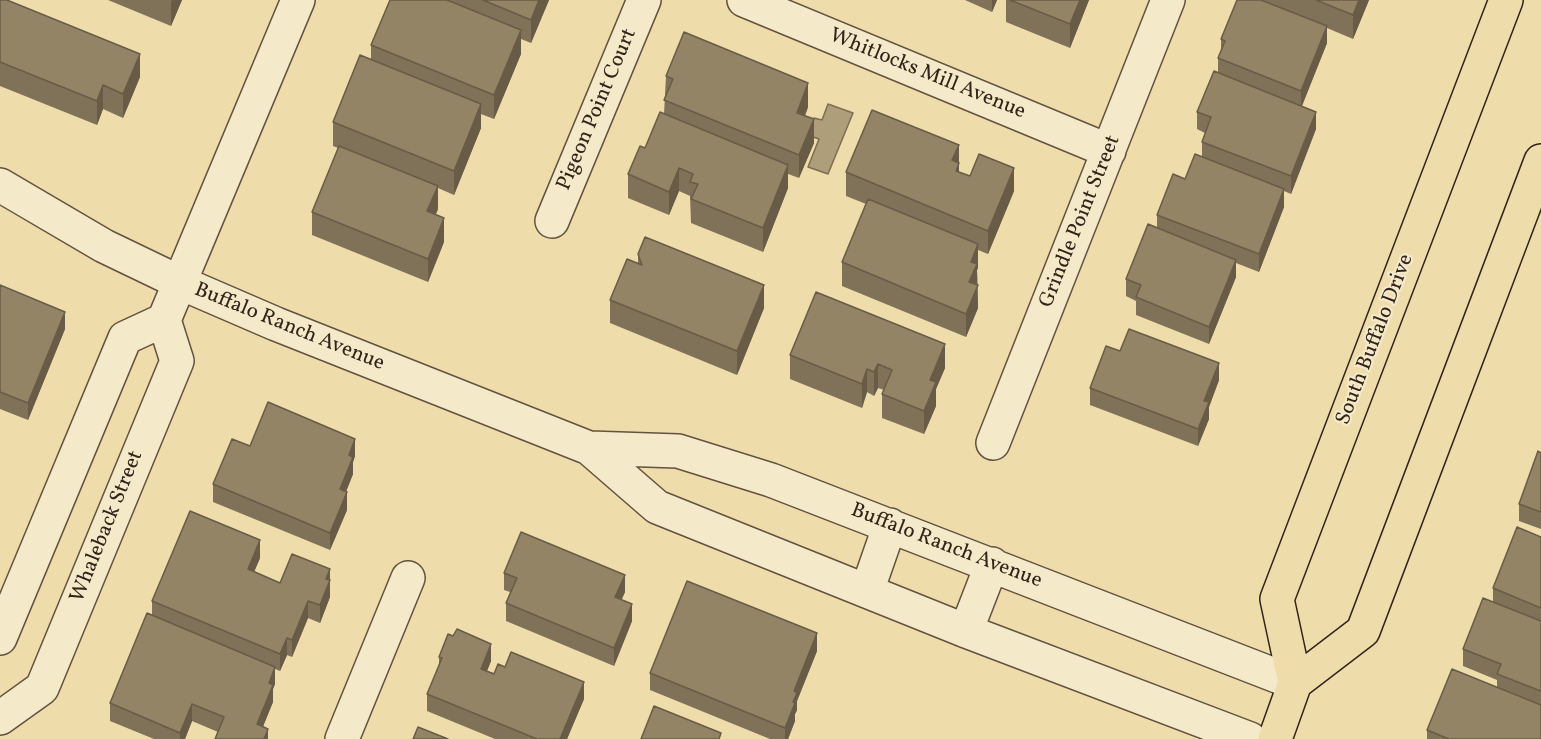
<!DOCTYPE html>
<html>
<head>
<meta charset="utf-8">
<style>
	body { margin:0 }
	canvas { display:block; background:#eeddab }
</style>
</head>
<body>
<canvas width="1541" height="739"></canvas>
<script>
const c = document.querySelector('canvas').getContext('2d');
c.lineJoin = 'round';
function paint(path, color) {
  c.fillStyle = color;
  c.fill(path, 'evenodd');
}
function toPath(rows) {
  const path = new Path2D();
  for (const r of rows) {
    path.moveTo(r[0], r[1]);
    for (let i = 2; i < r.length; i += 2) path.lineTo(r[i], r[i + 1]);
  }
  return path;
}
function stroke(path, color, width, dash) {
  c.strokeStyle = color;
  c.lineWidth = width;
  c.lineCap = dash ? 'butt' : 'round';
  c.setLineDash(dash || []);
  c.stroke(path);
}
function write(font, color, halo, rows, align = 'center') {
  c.font = font + ' Vollkorn,serif';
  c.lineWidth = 4.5;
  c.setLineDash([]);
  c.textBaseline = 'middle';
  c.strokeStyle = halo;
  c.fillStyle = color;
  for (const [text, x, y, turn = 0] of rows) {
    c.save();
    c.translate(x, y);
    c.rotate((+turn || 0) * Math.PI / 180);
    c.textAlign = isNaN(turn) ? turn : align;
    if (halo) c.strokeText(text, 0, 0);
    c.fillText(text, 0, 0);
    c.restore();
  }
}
const water = toPath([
	[828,104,853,113,828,174,808,167,819,139,807,135,814,118,822,120,828,104]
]);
paint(water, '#ae9e7a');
stroke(water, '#7d6d54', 1.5);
const minor = toPath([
	[744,0,1109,151],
	[0,185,104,246,181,283,276,324,589,448,657,507,966,631,1250,739],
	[552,221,644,0],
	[993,443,1168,0],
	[589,448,678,451,771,480,1295,683],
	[867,591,890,525],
	[966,631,992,564],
	[0,638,125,338,164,320],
	[0,718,42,688,177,361,164,320,298,0],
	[342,739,408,578]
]);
const major = toPath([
	[1295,683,1363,631,1541,161],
	[1275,739,1295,683,1277,599,1506,0]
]);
stroke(minor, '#62523f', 36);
stroke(major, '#33241b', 36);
stroke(minor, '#f4e9c8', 33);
stroke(major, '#eeddab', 33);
paint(toPath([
	[0,0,140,77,123,118,103,109,97,125,0,86],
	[108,0,182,0,171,26],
	[390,0,549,0,531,43,521,39,521,54,494,119,481,114,481,128,454,195,438,188,438,209,436,214,444,242,428,282,312,235,312,212,338,148,333,146,333,122,371,60,371,45],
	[965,0,997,0,992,12],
	[1006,0,1089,0,1070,48,1006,22],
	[1263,0,1369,0,1353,39,1327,28,1327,43,1302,106,1316,129,1291,194,1284,191,1284,207,1259,272,1236,263,1236,277,1209,344,1136,315,1136,301,1126,296,1126,279,1157,228,1157,215,1202,157,1202,142,1205,133,1197,129,1197,112,1218,73,1218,58,1221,51,1221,39],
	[666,76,808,107,805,116,814,143,799,178,788,174,788,188,763,252,691,223,690,196,679,191,669,215,628,198,628,174,645,148,664,114],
	[959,145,959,172,1014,191,988,254,978,250,978,268,977,270,978,308,966,337,842,286,842,262,866,204,846,196,846,172],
	[638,254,764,308,737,375,610,323,610,300,638,263],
	[0,285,65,329,28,420,0,409],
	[1120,351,1219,380,1209,407,1209,419,1198,446,1090,405,1090,388],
	[790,355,945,368,936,389,936,406,924,434,882,418,882,394,884,390,878,388,874,396,867,392,862,408,790,379],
	[250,446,355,456,353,462,353,474,346,492,347,510,330,550,213,502,213,484],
	[1541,453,1541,529,1519,521,1519,504],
	[1541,537,1541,739,1427,739,1427,730,1497,687,1497,680,1463,666,1463,649,1493,602,1493,588],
	[260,558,254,572,280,583,330,569,330,597,320,623,308,618,292,657,287,655,280,671,275,669,275,684,273,689,273,702,263,726,268,739,218,732,192,721,185,739,154,739,110,721,110,703,152,615,152,601],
	[504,573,625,592,621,600,632,621,614,666,506,621,506,603,510,592,504,590],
	[817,651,797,701,797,710,795,714,795,721,788,739,770,739,650,690,650,673],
	[439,657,491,661,487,671,584,699,567,739,495,739,427,711,427,694,439,665]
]), '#7f7258');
paint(toPath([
	[172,0,182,0,171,26,171,3],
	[539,0,549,0,531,43,531,20],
	[992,0,997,0,992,12],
	[1080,0,1089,0,1070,48,1070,24],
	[1359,0,1369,0,1353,39,1353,15],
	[1327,26,1327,43,1301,108,1301,91],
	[521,30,521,54,494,119,494,95],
	[140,54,140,77,123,118,123,94],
	[808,83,808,107,797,136,797,113],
	[103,85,103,109,97,125,97,101],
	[481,104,481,128,454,195,454,171],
	[1316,112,1316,129,1291,194,1291,176],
	[814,119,814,143,799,178,799,155],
	[959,145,959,186,952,160],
	[788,165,788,188,763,252,763,228],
	[679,168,679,191,669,215,669,192],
	[1014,168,1014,191,988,254,988,231],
	[438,186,438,209,427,234,427,211],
	[1284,189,1284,207,1259,272,1259,254],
	[444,218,444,242,428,282,428,259],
	[978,244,978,268,977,270,978,308,966,337,966,314,971,262],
	[1236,260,1236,277,1209,344,1209,327],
	[764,285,764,308,737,375,737,351],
	[65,312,65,329,28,420,28,403],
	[945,344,945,368,936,389,936,406,924,434,924,411,930,380],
	[1219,363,1219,380,1209,407,1209,419,1198,446,1198,429,1204,401],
	[878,364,878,388,874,396,874,372],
	[867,369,867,392,862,408,862,384],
	[355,439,355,456,353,462,353,474,340,506,340,489,349,455],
	[347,492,347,510,330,550,330,533],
	[260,540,260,558,248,586,248,569],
	[330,569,330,597,320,623,320,605,326,579],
	[625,575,625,592,615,615,615,597],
	[308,601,308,618,292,657,292,640],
	[632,604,632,621,614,666,614,648],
	[817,633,817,651,797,701,797,710,795,714,795,721,788,739,785,739,785,728,794,691],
	[287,638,287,655,280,671,280,654],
	[491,644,491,661,481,686,481,669],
	[275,667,275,684,273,689,273,702,258,739,257,724,269,683],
	[584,682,584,699,567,739,560,739],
	[192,704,192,721,185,739,180,739,180,733],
	[268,729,268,739,264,739]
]), '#685c47');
const building = toPath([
	[0,0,7,0,140,54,123,94,103,85,97,101,0,62,0,0],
	[390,0,447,0,521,30,494,95,371,45,390,0],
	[483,0,539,0,531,20,483,0],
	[1010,0,1080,0,1070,24,1010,0],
	[1237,0,1261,0,1327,26,1301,91,1218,58,1225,41,1221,39,1237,0],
	[1316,0,1359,0,1353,15,1316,0],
	[684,32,808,83,797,113,814,119,799,155,664,100,673,79,666,76,684,32],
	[360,55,481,104,454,171,333,122,360,55],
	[1214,71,1316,112,1291,176,1202,142,1211,117,1197,112,1214,71],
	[872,110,959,145,952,160,959,163,956,171,970,176,979,154,1014,168,988,231,846,172,872,110],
	[660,112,788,165,763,228,691,199,698,184,690,182,693,174,679,168,669,192,628,174,640,146,645,148,660,112],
	[339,146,438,186,427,211,444,218,428,259,312,212,339,146],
	[1195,154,1284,189,1259,254,1157,215,1173,174,1185,179,1195,154],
	[868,199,978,244,971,262,977,264,969,282,978,285,966,314,842,262,868,199],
	[1148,224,1236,260,1209,327,1136,297,1141,285,1126,279,1148,224],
	[645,237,764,285,737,351,610,300,627,259,642,265,638,254,645,237],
	[0,285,65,312,28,403,0,392,0,285],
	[816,292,945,344,930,380,936,382,924,411,882,394,892,370,878,364,874,372,867,369,862,384,790,355,816,292],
	[1129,329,1219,363,1204,401,1209,402,1198,429,1090,388,1106,346,1120,351,1129,329],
	[268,402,355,439,349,455,353,457,340,489,347,492,330,533,213,484,232,439,250,446,268,402],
	[1538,451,1541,453,1541,512,1519,504,1538,451],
	[190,511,260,540,248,569,280,583,292,554,330,569,326,579,330,580,320,605,308,601,292,640,287,638,280,654,152,601,190,511],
	[1517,527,1541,537,1541,608,1493,588,1517,527],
	[521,532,625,575,615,597,632,604,614,648,506,603,517,578,504,573,521,532],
	[687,581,817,633,794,691,797,693,793,702,795,703,785,728,650,673,687,581],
	[1483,598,1541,621,1541,691,1497,674,1501,664,1463,649,1483,598],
	[147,613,275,667,269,683,273,685,257,724,268,729,264,739,215,739,224,717,192,704,180,733,110,703,147,613],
	[457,629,491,644,481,669,494,674,498,664,505,667,511,652,584,682,560,739,537,739,427,694,442,658,439,657,448,634,453,636,457,629],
	[1452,669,1541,705,1541,739,1449,739,1427,730,1452,669],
	[654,706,721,733,719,739,641,739,654,706],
	[418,727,448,739,413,739,418,727]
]);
paint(building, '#948466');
stroke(building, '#685c47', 1.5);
write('21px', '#33241b', '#f4e9c8', [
	["Whitlocks Mill Avenue",927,75,22],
	["Pigeon Point Court",598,110,-67],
	["Grindle Point Street",1081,222,-68],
	["Buffalo Ranch Avenue",289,328,22],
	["South Buffalo Drive",1376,340,-69],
	["Whaleback Street",108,527,-68],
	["Buffalo Ranch Avenue",946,547,21]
]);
</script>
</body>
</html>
